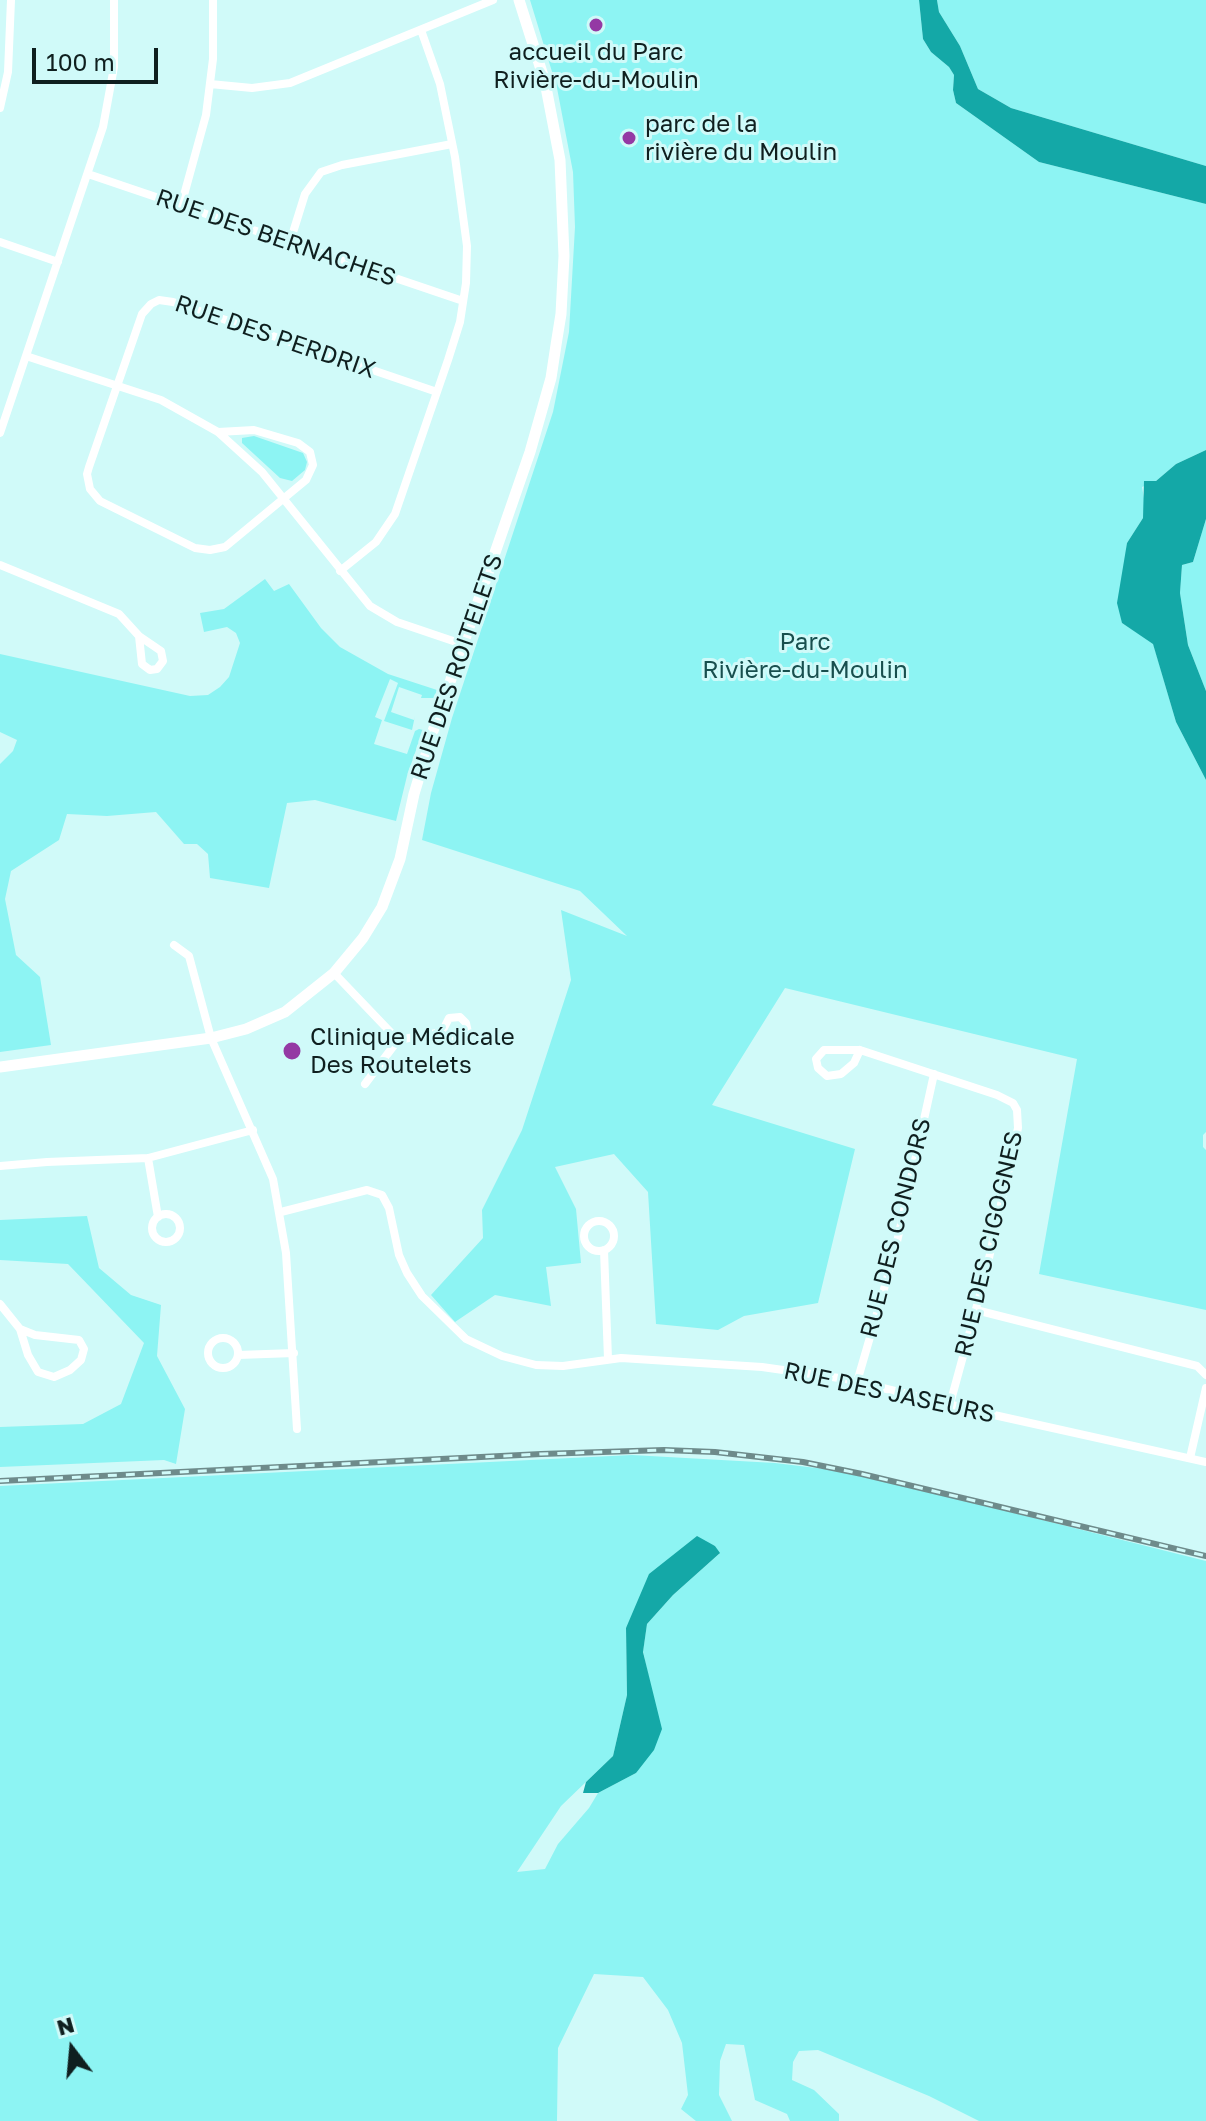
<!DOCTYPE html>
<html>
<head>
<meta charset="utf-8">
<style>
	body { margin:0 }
	#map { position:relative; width:1206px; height:2121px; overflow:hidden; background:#d0faf9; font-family:"Golos Text",sans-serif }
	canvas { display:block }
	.north { position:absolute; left:32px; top:2009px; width:80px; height:80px; -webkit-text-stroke:6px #d0faf9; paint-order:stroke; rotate:344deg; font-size:22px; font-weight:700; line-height:32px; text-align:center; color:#0f1f1f }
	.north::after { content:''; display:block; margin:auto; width:28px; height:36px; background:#0f1f1f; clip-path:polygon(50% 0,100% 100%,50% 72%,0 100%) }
	.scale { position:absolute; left:32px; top:48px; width:126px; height:36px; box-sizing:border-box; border:4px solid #0f1f1f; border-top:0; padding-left:10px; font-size:24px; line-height:28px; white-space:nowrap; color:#0f1f1f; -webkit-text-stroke:6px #d0faf9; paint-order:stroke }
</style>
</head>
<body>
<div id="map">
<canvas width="1206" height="2121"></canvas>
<div class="north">N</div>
<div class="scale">100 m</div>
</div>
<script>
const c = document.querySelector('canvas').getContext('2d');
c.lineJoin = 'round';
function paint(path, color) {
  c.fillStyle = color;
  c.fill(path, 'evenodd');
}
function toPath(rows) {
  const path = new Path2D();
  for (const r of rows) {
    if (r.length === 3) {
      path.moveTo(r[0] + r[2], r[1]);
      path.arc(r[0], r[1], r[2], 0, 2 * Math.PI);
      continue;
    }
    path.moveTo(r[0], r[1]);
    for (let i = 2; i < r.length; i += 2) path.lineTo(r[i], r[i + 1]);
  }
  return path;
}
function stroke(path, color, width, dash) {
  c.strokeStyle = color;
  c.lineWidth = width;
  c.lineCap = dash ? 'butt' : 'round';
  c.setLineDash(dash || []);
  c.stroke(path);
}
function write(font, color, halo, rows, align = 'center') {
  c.font = font + ' "Golos Text",sans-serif';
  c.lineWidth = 6;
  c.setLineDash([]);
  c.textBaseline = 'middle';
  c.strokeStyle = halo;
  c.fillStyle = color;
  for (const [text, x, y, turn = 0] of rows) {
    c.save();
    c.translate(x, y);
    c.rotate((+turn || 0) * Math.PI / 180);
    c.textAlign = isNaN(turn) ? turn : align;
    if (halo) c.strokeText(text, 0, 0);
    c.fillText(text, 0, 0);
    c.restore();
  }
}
paint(toPath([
	[530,0,919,0,923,39,931,52,949,67,954,75,953,90,956,103,1039,162,1206,204,1206,450,1176,464,1156,481,1142,487,1145,504,1143,518,1127,543,1122,623,1153,643,1176,722,1206,780,1206,1132,1203,1135,1203,1147,1206,1150,1206,1310,1039,1274,1077,1059,785,988,712,1105,855,1149,818,1303,744,1316,718,1330,656,1324,648,1192,614,1154,555,1167,576,1209,581,1263,546,1267,551,1306,495,1295,455,1322,431,1295,483,1238,482,1210,522,1130,571,980,561,910,627,936,580,891,422,840,431,793,452,718,553,412,569,332,575,227,573,172,557,88],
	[937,0,1206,0,1206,166,1011,108,978,89,960,46,939,12],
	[254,436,303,453,307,462,305,470,292,481,280,478,242,443,242,438],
	[1206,519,1206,691,1188,645,1180,593,1182,565,1193,562],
	[265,579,274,591,289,584,321,628,340,647,388,674,437,690,434,698,421,698,422,695,399,687,391,712,414,720,415,716,412,730,384,721,398,683,390,679,375,717,382,720,374,744,407,754,415,731,419,729,423,730,407,776,396,821,315,800,287,803,269,888,210,878,208,854,197,844,184,844,156,812,107,816,67,814,59,840,11,871,5,899,16,955,40,977,51,1045,0,1052,0,764,13,751,17,740,0,732,0,654,190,696,208,695,220,687,229,677,240,643,236,633,227,627,204,632,200,613,224,609],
	[87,1216,99,1268,131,1295,161,1305,157,1356,185,1409,176,1464,164,1460,0,1467,0,1427,83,1424,121,1404,144,1343,68,1264,0,1260,0,1220],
	[632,1455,775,1463,833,1470,899,1484,1206,1561,1206,2121,979,2121,929,2096,818,2050,799,2051,793,2062,792,2080,814,2090,839,2114,839,2121,790,2121,787,2114,755,2100,744,2045,726,2044,720,2061,719,2095,732,2121,696,2121,681,2109,688,2095,682,2043,668,2010,643,1977,594,1974,558,2048,557,2121,0,2121,0,1486],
	[699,1539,715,1546,719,1554,673,1595,647,1624,643,1651,651,1688,636,1773,598,1793,589,1808,558,1844,545,1869,517,1872,561,1806,613,1756,627,1695,626,1628]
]), '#8df4f3');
paint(toPath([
	[919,0,937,0,939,12,960,46,978,89,1011,108,1206,166,1206,204,1039,162,956,103,953,90,954,75,949,67,931,52,923,39],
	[1206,450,1206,519,1193,562,1182,565,1180,593,1188,645,1206,691,1206,780,1176,722,1153,644,1122,623,1117,603,1127,543,1143,518,1144,481,1156,481,1176,464],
	[697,1536,715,1546,720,1553,673,1595,647,1624,643,1652,662,1729,654,1750,636,1773,598,1793,583,1793,586,1782,613,1756,627,1695,626,1628,649,1574]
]), '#14a8a7');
stroke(toPath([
	[210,84,252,88,290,83,493,0],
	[0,108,8,72,11,0],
	[88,174,463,301],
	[181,206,206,115,213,59,213,0],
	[0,242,58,262],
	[290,242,305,194,321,172,342,165,452,144],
	[26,356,161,400,218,432,262,472,370,606,397,622,462,644],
	[218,432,254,430,298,443,310,452,313,465,306,480,225,547,210,550,195,548,100,501,90,489,87,474,89,467,142,314,151,304,159,300,173,302,437,392],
	[0,433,103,127,114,67,114,0],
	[0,565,119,614,139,636,161,651,163,661,157,669,150,670,142,664,139,636],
	[340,571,376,542,395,514,448,360,460,322,466,283,467,246,455,157,440,84,421,30],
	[174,945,189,956,211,1038,273,1179,286,1253,297,1429],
	[334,973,398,1040],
	[860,1050,854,1063,841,1074,827,1076,818,1068,816,1059,824,1050,860,1050,997,1095,1013,1103,1017,1110,1018,1128,985,1276,950,1404],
	[365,1084,398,1040,442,1032,454,1038,463,1038,468,1032,466,1023,460,1017,449,1018,442,1032],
	[148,1158,158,1217],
	[0,1166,47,1162,148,1158,253,1130],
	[281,1212,367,1190,382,1195,389,1208,399,1255,407,1273,422,1296,466,1339,502,1356,536,1365,563,1366,621,1358,762,1367,846,1379,985,1413,1206,1462],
	[166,1228,14],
	[599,1236,15],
	[604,1250,608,1359],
	[0,1304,20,1329,28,1355,38,1372,54,1377,70,1370,81,1360,84,1349,79,1340,35,1335,20,1329],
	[976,1310,1197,1366,1206,1375],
	[223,1353,15],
	[238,1355,294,1353],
	[857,1382,895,1251,934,1074],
	[1190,1458,1206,1388]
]), '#fff', 8);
stroke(toPath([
	[0,1067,211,1038,246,1029,285,1012,334,973,363,938,382,907,400,859,414,794,433,731,530,452,551,378,556,345,561,314,564,256,560,160,545,82,519,0]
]), '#fff', 11);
const rail = toPath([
	[0,1481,541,1454,664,1450,715,1452,803,1462,862,1474,1206,1556]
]);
stroke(rail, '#6e8b8b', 6);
stroke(rail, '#d0faf9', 3, [9]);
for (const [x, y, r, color] of [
	[596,25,8,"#9439a4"],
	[629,138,8,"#9439a4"],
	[292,1051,10,"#9439a4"]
]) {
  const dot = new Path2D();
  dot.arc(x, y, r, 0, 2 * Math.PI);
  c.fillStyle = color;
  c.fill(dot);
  stroke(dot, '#d0faf9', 3);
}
write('24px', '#0f1f1f', '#d0faf9', [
	["accueil du Parc",596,52,"center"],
	["Rivière-du-Moulin",596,80,"center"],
	["parc de la",645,124],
	["rivière du Moulin",645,152],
	["Clinique Médicale",310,1037],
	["Des Routelets",310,1065]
], 'left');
write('24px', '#0f1f1f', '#d0faf9', [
	["RUE DES BERNACHES",276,238,19],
	["RUE DES PERDRIX",275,337,19],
	["RUE DES ROITELETS",457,667,-71],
	["RUE DES CONDORS",896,1228,-76],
	["RUE DES CIGOGNES",989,1244,-77],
	["RUE DES JASEURS",889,1393,12]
]);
write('24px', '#184f4e', '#d0faf9', [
	["Parc",805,642],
	["Rivière-du-Moulin",805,670]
]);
</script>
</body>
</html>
